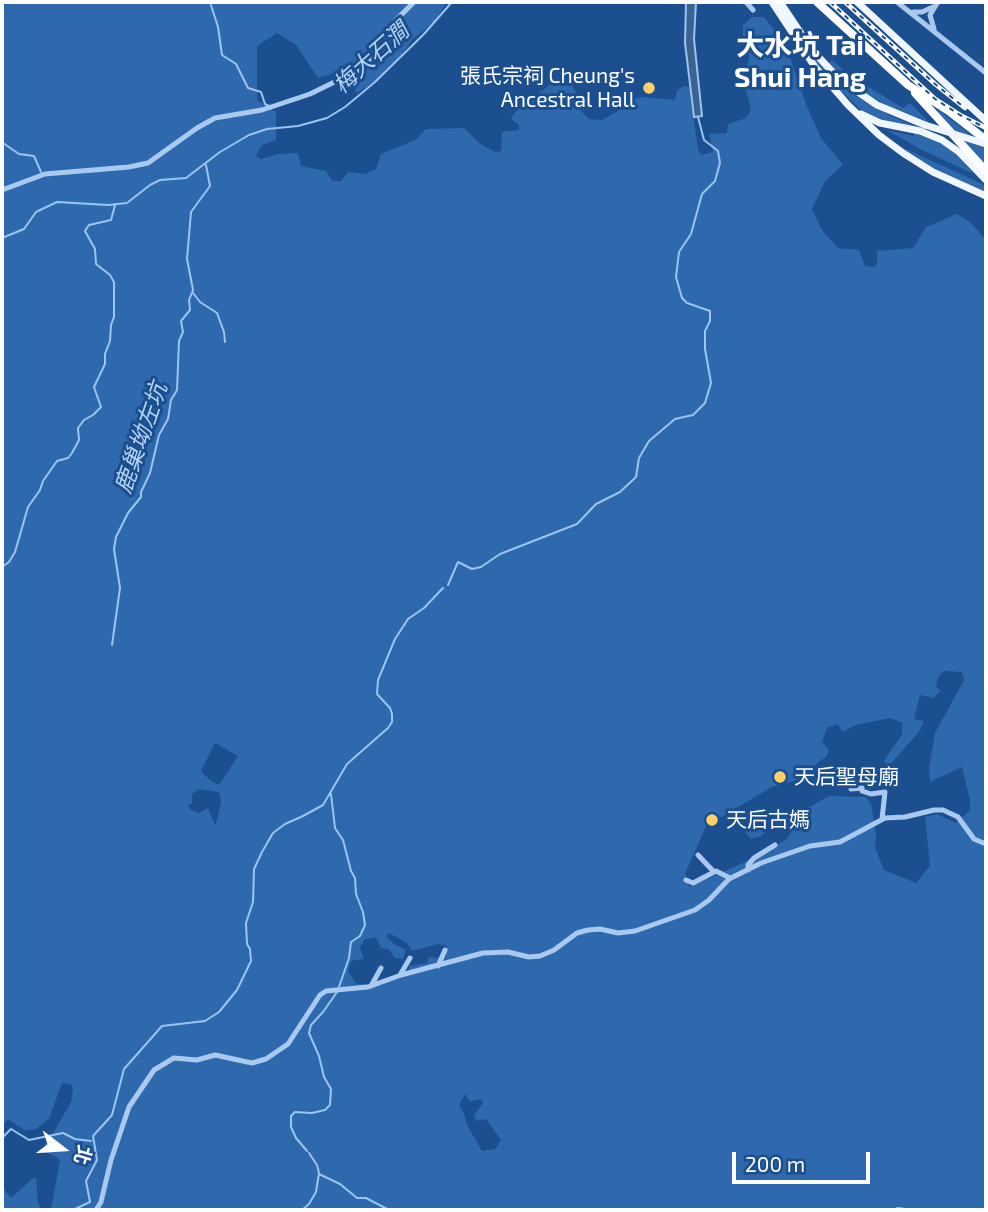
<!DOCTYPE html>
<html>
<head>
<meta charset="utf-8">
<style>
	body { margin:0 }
	#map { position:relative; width:988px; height:1212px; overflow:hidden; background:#1b4f8f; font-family:"Exo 2","Noto Sans TC",sans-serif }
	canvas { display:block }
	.frame { position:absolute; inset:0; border:4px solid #fff; pointer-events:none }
	.north { position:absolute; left:28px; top:1114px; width:70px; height:70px; -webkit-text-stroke:5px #1b4f8f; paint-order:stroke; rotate:107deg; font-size:19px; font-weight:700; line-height:28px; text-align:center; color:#fff }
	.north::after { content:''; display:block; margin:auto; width:24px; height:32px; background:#fff; clip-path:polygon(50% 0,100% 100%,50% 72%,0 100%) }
	.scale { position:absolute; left:732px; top:1152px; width:138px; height:32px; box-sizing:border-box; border:4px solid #fff; border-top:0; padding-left:9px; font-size:21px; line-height:24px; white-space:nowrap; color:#fff; -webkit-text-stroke:5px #1b4f8f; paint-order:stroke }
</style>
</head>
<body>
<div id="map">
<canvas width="988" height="1212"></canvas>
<div class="frame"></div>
<div class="north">北</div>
<div class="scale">200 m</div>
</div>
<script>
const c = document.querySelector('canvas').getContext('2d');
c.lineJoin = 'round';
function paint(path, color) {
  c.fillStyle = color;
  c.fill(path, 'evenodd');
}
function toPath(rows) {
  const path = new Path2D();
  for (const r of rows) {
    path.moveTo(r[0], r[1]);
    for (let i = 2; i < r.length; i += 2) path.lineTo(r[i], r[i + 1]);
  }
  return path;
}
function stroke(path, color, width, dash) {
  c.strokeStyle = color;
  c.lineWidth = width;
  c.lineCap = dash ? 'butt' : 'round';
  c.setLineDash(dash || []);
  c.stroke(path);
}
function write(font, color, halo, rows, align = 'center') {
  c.font = font + ' "Exo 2","Noto Sans TC",sans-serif';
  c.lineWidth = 6;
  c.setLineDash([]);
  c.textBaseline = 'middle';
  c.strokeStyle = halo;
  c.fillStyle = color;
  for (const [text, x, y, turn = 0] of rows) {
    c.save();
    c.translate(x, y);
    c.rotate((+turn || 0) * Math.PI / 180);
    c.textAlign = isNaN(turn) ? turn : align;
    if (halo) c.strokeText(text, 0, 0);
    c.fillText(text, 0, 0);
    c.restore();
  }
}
paint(toPath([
	[2,2,447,2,434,22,413,39,399,58,380,78,357,93,342,71,318,78,296,45,277,33,257,46,257,100,276,112,276,140,262,145,256,156,261,159,278,154,298,153,301,166,326,171,332,181,341,181,348,172,365,174,376,169,381,154,415,140,426,129,464,128,479,143,495,152,501,151,502,132,519,130,519,125,511,119,517,110,566,72,579,99,581,111,589,119,602,120,618,111,631,100,642,97,675,100,677,90,684,86,689,87,698,149,701,155,713,152,709,134,727,133,728,124,746,118,751,110,742,74,749,60,749,48,743,43,743,25,752,17,764,17,785,43,806,104,821,138,843,165,825,181,812,209,822,230,838,248,859,250,865,266,875,267,877,264,877,251,913,248,926,227,957,214,970,222,986,240,986,1210,51,1210,60,1160,51,1154,43,1152,46,1141,55,1130,71,1102,73,1088,71,1084,62,1083,49,1119,36,1129,24,1130,8,1119,2,1125],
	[944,671,962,672,964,680,935,733,929,768,930,782,962,767,970,800,970,810,956,823,937,814,925,817,930,866,916,883,884,870,875,848,876,834,871,804,866,797,829,796,806,809,770,811,747,825,745,832,751,839,761,836,774,824,791,832,787,839,754,858,689,887,685,874,706,826,772,787,818,774,816,764,827,756,829,750,822,742,827,728,838,724,842,732,856,725,890,718,902,723,902,735,884,760,887,768,919,732,924,721,914,719,920,695,933,698,941,691,936,687,938,677],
	[215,743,238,756,219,785,210,780,201,771],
	[199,789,219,792,221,802,216,824,214,823,208,808,199,813,190,809,188,805,192,804,192,794],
	[389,933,407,943,412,951,438,944,447,946,445,955,437,958,428,957,428,963,409,966,409,970,401,973,368,984,356,984,348,971,351,961,364,959,360,948,364,940,376,937,381,948,388,949,395,958,403,959,406,950,394,944,386,936],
	[465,1094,470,1102,481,1099,483,1103,474,1115,476,1121,486,1119,501,1140,495,1149,482,1151,467,1125,464,1113,459,1106],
	[811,54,830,75,859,98,891,116,940,136,887,122,860,109,827,78],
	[832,60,849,75,903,108,910,103,929,122,886,105,866,93,828,64],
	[939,110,986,147,986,167,938,112],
	[887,130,914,136,914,133,942,144,951,149,974,174,920,149],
	[883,135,904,148,982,184,986,187,986,193,934,168],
	[36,1178,38,1203,41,1210,2,1210,2,1187,11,1198,32,1179]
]), '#2e69ad');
const water = toPath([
	[686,2,696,2,694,39,702,116,694,117,685,43,686,2]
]);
paint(water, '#3c6290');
stroke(water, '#9cc4f0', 2);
stroke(toPath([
	[210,2,218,27,222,55,236,64,248,88,261,92,265,104,269,106],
	[2,137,3,143,19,154,34,156,41,172],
	[2,238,24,229,36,212,57,202,108,205,127,203,150,185,160,180,186,178,220,152,249,135,267,129,298,126,327,118,345,107,375,82,424,34,452,2],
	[193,293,200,302,217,313,224,332,225,342],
	[2,567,9,562,15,552,28,507,40,490,43,481,57,461,68,458,72,453,79,440,78,428,84,420,93,415,101,407,94,387,105,364,105,354,110,341,111,325,114,317,114,282,110,275,96,264,95,249,85,231,89,225,111,220,115,205],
	[448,585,458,562,472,569,481,567,500,554,577,524,596,504,620,492,636,477,639,458,649,441,675,419,693,415,705,403,711,383,705,349,705,331,710,321,710,311,687,303,682,298,676,277,679,252,691,234,702,194,715,181,720,163,718,151,704,140,698,117],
	[112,645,120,588,114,549,116,537,128,513,141,497,141,492,150,473,159,435,168,419,171,400,177,390,179,341,183,332,181,321,190,310,189,300,193,290,187,259,191,212,210,186,206,165],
	[331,794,335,828,343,840,351,871,355,878,356,894,363,912,365,925,360,936,351,942,349,958,339,987],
	[2,1138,11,1129,29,1140,63,1133,75,1139,91,1141],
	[307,1151,296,1138,291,1127,291,1116,295,1112,312,1113,325,1110,330,1105,331,1089,324,1077,319,1056,309,1033,311,1025,323,1012,337,992],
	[319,1174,340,1184,357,1198,366,1198,389,1210],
	[73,1210,90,1202,86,1181,97,1160,93,1136,112,1115,124,1069,162,1026,205,1021,219,1012,237,990,251,961,250,949,247,944,246,923,253,902,254,869,262,852,273,833,285,824,303,816,323,805,347,764,388,728,392,722,392,714,390,708,377,694,378,680,395,639,408,619,424,608,443,588],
	[302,1210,309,1204,316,1192,319,1173,317,1165,309,1153],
	[893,1210,898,1208,912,1210]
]), '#9cc4f0', 2);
stroke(toPath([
	[746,2,753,10],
	[897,2,986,73],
	[913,12,922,12,933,7],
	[934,29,930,15,938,2],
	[2,190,45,174,129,167,148,163,197,128,215,118,262,110,310,94,361,69,373,56,395,21,414,2],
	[851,789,862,788,862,791,871,794,885,792,882,819],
	[698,855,714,872],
	[748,870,748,865,754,858,775,845],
	[686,880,693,883,716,871,730,878],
	[438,966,445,950],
	[400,975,410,958],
	[371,986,381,968],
	[96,1210,101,1202,111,1160,129,1107,154,1070,174,1058,197,1060,215,1055,252,1063,266,1059,288,1044,320,995,326,991,368,987,401,975,483,953,508,952,529,957,540,956,554,950,577,933,588,930,600,929,618,933,635,931,695,910,709,900,729,879,761,863,810,846,840,842,885,818,905,817,934,810,943,810,958,817,974,839,986,844]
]), '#a9c9ee', 5);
stroke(toPath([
	[772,2,815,67,848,105,879,135,903,153,933,172,986,196],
	[780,2,812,50,839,79,877,105,925,125],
	[857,2,986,121],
	[861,114,880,123,920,131,942,140,959,152,986,180]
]), '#f0f6ff', 7);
stroke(toPath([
	[817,2,908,85,950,112,986,140],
	[915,93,986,171]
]), '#fff', 8);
const rail = toPath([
	[830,2,935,99,960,115,986,128],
	[845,2,935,84,965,108]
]);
stroke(rail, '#fff', 4.5);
stroke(rail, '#1b4f8f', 2, [5]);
stroke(toPath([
	[925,125,986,144]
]), '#f0f6ff', 7);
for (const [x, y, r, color] of [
	[649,88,7,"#ffd166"],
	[780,777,7,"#ffd166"],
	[712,820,7,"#ffd166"]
]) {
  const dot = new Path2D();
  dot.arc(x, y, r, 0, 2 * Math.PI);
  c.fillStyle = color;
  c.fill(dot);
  stroke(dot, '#1b4f8f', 2.5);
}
write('21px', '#fff', '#1b4f8f', [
	["張氏宗祠 Cheung's",635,76,"right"],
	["Ancestral Hall",635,100,"right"],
	["天后聖母廟",794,777],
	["天后古媽",726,820]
], 'left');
write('italic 23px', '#b5d3f5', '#1b4f8f', [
	["梅大石澗",371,58,-42],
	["鹿巢坳左坑",141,438,-71]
]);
write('bold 28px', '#fff', '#1b4f8f', [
	["大水坑 Tai",800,46],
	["Shui Hang",800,78]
]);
</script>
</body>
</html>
